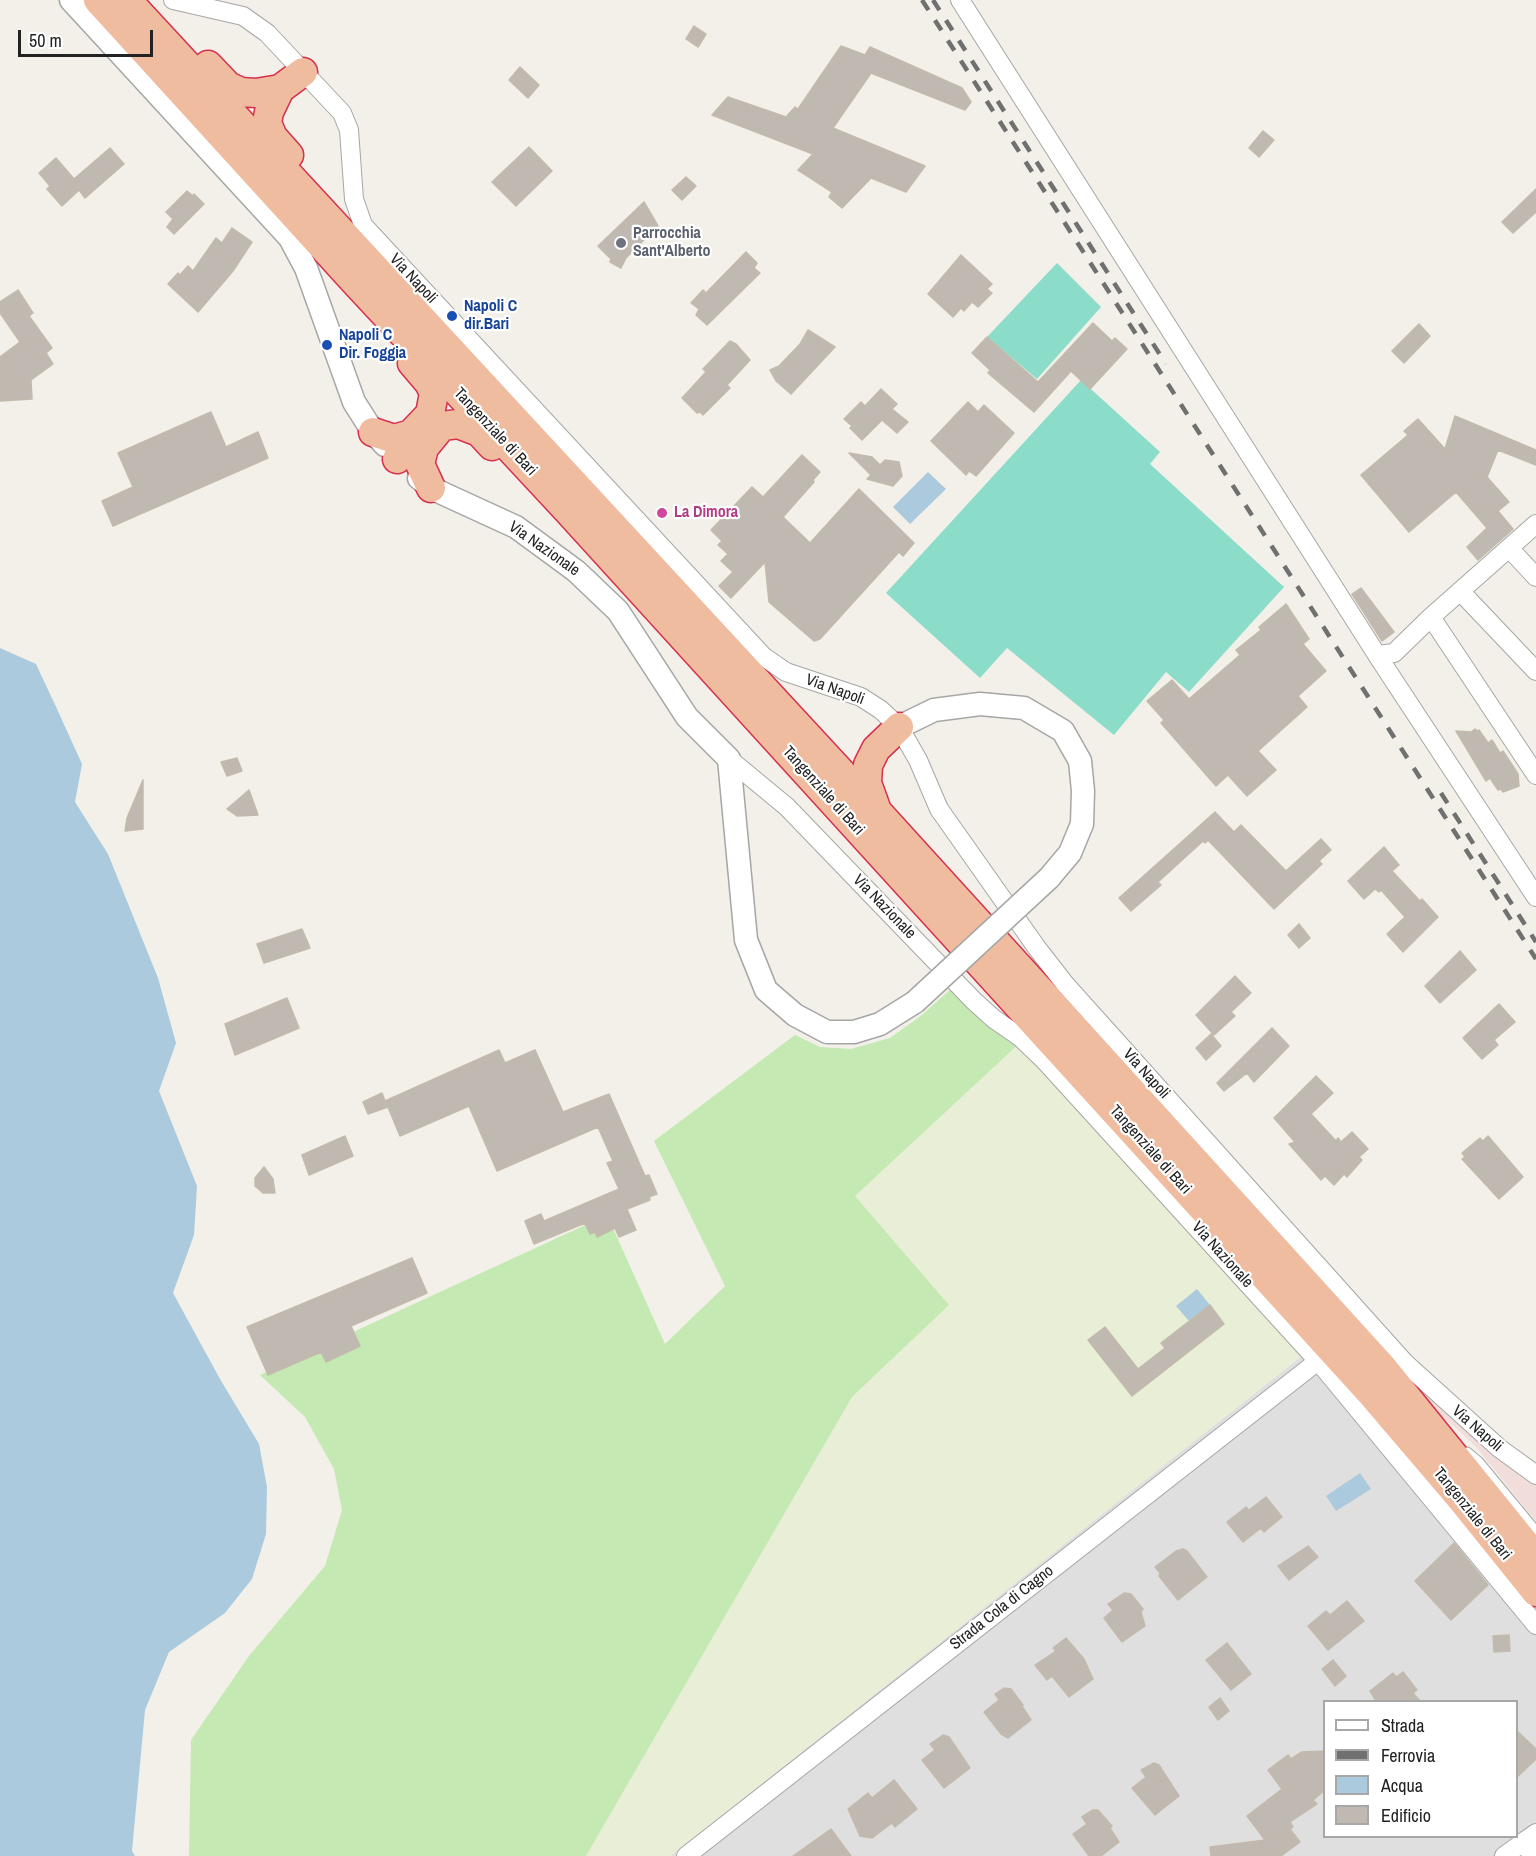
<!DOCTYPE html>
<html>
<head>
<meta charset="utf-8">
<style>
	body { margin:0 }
	#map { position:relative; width:1536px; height:1856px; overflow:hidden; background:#f2f0e9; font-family:"Archivo Narrow",sans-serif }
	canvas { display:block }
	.legend { position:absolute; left:1323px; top:1700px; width:195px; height:138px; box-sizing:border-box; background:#fff; border:2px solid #a7a7a7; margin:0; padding:8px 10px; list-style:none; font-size:18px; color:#222 }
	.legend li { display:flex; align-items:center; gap:12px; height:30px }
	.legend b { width:30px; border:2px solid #a7a7a7 }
	.scale { position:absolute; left:18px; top:30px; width:135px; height:27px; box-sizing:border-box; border:3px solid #222; border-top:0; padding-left:8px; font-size:18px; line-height:21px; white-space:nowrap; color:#222; -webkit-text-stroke:4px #fff; paint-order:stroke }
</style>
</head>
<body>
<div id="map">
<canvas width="1536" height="1856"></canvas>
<ul class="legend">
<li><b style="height:8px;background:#fff"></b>Strada</li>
<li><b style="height:8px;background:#707070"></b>Ferrovia</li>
<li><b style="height:16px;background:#accadd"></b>Acqua</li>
<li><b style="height:16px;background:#bfb9b2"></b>Edificio</li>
</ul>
<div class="scale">50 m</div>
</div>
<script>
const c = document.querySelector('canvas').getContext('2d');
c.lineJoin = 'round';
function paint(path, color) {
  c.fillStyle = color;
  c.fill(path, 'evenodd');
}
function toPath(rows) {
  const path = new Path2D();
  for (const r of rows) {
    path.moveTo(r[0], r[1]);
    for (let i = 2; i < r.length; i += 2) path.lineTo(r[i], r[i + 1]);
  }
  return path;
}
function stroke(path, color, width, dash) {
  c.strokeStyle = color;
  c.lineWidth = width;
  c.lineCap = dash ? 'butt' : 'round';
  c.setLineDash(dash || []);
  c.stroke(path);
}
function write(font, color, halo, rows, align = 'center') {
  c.font = font + ' "Archivo Narrow",sans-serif';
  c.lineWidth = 4.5;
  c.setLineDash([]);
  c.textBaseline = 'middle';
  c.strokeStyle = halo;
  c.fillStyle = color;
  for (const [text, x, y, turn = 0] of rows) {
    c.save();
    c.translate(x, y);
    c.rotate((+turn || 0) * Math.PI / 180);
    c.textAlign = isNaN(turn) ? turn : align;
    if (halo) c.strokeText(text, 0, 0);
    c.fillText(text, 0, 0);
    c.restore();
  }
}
paint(toPath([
	[1303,1355,1536,1611,1536,1856,670,1856],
	[1324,1702,1516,1702,1516,1836,1324,1836]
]), '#e0dfdf');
paint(toPath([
	[1401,1372,1503,1461,1518,1474,1536,1483,1536,1521,1476,1447,1456,1428,1435,1412]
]), '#f1deda');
paint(toPath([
	[1022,1041,1303,1355,670,1856,586,1856,852,1397,949,1305,855,1196]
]), '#e9efd6');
paint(toPath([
	[962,979,1022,1041,855,1196,949,1305,852,1397,586,1856,189,1856,191,1740,249,1656,325,1566,342,1510,334,1469,305,1417,260,1375,607,1215,665,1344,725,1286,654,1141,795,1035,820,1047,851,1049,890,1038,922,1015]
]), '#c4e9b2');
paint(toPath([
	[1057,263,1101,307,1037,379,987,337],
	[1081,380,1160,452,1150,464,1284,587,1189,692,1166,672,1114,735,1007,648,980,678,886,593]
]), '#8bddca');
paint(toPath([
	[928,472,946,489,910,524,893,507],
	[0,648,36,664,57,709,82,764,75,802,108,854,158,978,176,1043,159,1091,197,1186,194,1235,173,1293,220,1379,259,1444,267,1487,266,1534,252,1579,225,1613,169,1652,145,1710,132,1851,135,1856,0,1856],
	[1197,1289,1210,1305,1189,1321,1176,1306],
	[1360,1473,1371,1489,1336,1511,1326,1496]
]), '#accadd');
const building = toPath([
	[694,26,706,34,698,47,686,39,694,26],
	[841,46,865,55,870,47,962,88,971,102,965,110,871,73,833,128,925,166,906,192,871,178,842,208,829,197,832,192,798,170,813,154,712,115,728,97,786,117,795,107,798,109,841,46],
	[520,67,539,85,528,98,509,80,520,67],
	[1263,131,1274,140,1259,157,1249,148,1263,131],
	[529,147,552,171,516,206,492,182,529,147],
	[110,148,124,164,85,198,79,190,62,206,47,189,50,186,39,173,56,158,74,179,110,148],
	[686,177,696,186,682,200,672,190,686,177],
	[1536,189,1536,212,1513,233,1502,222,1536,189],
	[187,191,193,196,194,194,204,204,174,234,167,227,173,219,166,212,187,191],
	[644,202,658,226,626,258,621,268,610,262,611,259,598,246,644,202],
	[232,228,252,242,233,271,198,312,168,284,178,273,180,275,188,266,193,271,216,238,222,243,232,228],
	[746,252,757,263,754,268,760,273,707,325,696,315,699,309,691,303,703,290,706,293,746,252],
	[961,255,992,284,987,289,992,293,978,307,972,302,964,311,961,308,953,317,928,294,961,255],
	[18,290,33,313,29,316,52,348,46,353,53,364,31,380,32,399,0,401,0,357,20,342,0,313,0,302,18,290],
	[1093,323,1112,341,1115,338,1127,349,1090,389,1071,371,1034,412,988,373,990,370,972,353,987,337,1038,382,1093,323],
	[1419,324,1430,336,1404,363,1392,351,1419,324],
	[808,330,835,347,791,394,776,381,770,370,779,366,800,344,808,330],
	[730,341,736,344,750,360,727,385,730,388,703,415,700,412,697,413,682,398,706,372,703,369,730,341],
	[881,389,897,404,892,409,908,422,897,433,882,420,862,440,850,428,852,426,844,419,861,402,865,406,881,389],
	[968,402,978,412,984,405,1014,433,976,476,969,471,966,475,931,441,968,402],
	[211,412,226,447,258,432,268,458,113,526,102,501,133,487,118,453,211,412],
	[1455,416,1536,450,1536,465,1498,450,1487,477,1509,502,1498,511,1513,529,1478,560,1467,547,1487,528,1456,492,1409,532,1361,475,1408,435,1404,431,1418,419,1445,449,1455,416],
	[849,453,872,457,880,465,885,460,899,462,902,476,893,486,867,479,871,475,849,453],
	[802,455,820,472,813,480,814,482,783,517,810,543,859,489,914,543,903,556,899,552,820,639,814,641,769,602,765,562,731,598,719,586,733,572,721,561,728,554,718,545,722,541,711,530,752,487,763,497,802,455],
	[1361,588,1394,632,1382,641,1352,594,1361,588],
	[1286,604,1309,639,1303,644,1326,671,1298,696,1307,707,1258,751,1276,770,1247,796,1228,775,1216,786,1161,723,1164,720,1147,701,1172,680,1189,699,1240,655,1236,650,1261,630,1259,627,1286,604],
	[1475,729,1477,731,1479,730,1488,743,1492,740,1500,753,1503,751,1518,774,1519,786,1503,792,1501,789,1498,790,1490,778,1486,781,1456,731,1471,732,1475,729],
	[237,758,242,771,227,776,221,762,237,758],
	[143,780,143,829,125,831,127,818,143,780],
	[249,790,258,815,237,816,227,809,249,790],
	[1215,812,1234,832,1241,825,1286,871,1321,839,1331,850,1319,861,1322,864,1274,909,1208,840,1205,843,1203,841,1158,882,1161,885,1131,911,1119,898,1215,812],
	[1384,847,1399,865,1392,871,1420,901,1422,899,1438,917,1403,952,1387,934,1405,917,1381,890,1379,892,1375,889,1364,899,1348,881,1384,847],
	[1299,924,1310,938,1299,948,1288,935,1299,924],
	[302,929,310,948,264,963,257,944,302,929],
	[1460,951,1476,970,1440,1003,1425,986,1460,951],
	[1235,976,1251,993,1231,1012,1235,1016,1214,1035,1196,1015,1235,976],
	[287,998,299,1028,235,1055,225,1024,287,998],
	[1499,1004,1515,1022,1494,1040,1498,1045,1482,1059,1463,1038,1499,1004],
	[1272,1028,1289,1046,1254,1082,1247,1073,1224,1091,1217,1083,1272,1028],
	[1211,1034,1221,1046,1206,1060,1196,1048,1211,1034],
	[499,1050,505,1063,535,1050,563,1112,609,1094,645,1176,649,1175,657,1194,649,1197,650,1200,627,1209,636,1230,619,1237,615,1228,597,1237,595,1232,590,1234,585,1223,534,1244,525,1221,541,1214,544,1221,619,1189,607,1163,613,1161,598,1127,497,1171,469,1106,400,1136,388,1107,368,1114,363,1102,382,1093,385,1101,499,1050],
	[1316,1076,1333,1093,1311,1114,1336,1141,1338,1138,1341,1142,1352,1132,1368,1149,1359,1157,1362,1160,1347,1177,1344,1174,1334,1185,1325,1176,1321,1180,1289,1144,1295,1142,1274,1118,1316,1076],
	[345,1136,353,1156,309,1175,302,1155,345,1136],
	[1488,1136,1523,1177,1499,1199,1462,1159,1465,1157,1462,1153,1480,1138,1483,1141,1488,1136],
	[264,1167,273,1179,275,1193,263,1193,255,1186,255,1178,264,1167],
	[412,1258,427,1293,351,1326,360,1346,326,1362,321,1352,268,1375,247,1327,412,1258],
	[1210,1305,1224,1324,1132,1396,1088,1340,1105,1327,1138,1369,1165,1348,1161,1343,1210,1305],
	[1266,1497,1282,1517,1264,1532,1261,1528,1243,1542,1227,1522,1246,1507,1249,1510,1266,1497],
	[1454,1543,1488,1585,1451,1620,1415,1581,1454,1543],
	[1308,1546,1318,1557,1289,1580,1278,1566,1308,1546],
	[1183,1549,1187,1551,1207,1577,1178,1600,1159,1576,1160,1573,1155,1567,1176,1551,1183,1549],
	[1124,1593,1131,1594,1143,1609,1141,1612,1145,1626,1122,1642,1104,1618,1113,1610,1108,1604,1124,1593],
	[1347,1601,1364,1621,1328,1650,1308,1626,1326,1611,1330,1615,1347,1601],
	[1509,1635,1510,1651,1494,1652,1493,1636,1509,1635],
	[1066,1638,1084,1659,1093,1679,1069,1697,1052,1676,1047,1680,1035,1665,1056,1651,1053,1648,1066,1638],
	[1227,1643,1251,1674,1231,1690,1206,1660,1227,1643],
	[1333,1660,1346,1676,1335,1686,1322,1669,1333,1660],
	[1403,1672,1417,1690,1413,1693,1420,1701,1376,1701,1370,1691,1393,1673,1396,1677,1403,1672],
	[1004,1688,1011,1689,1023,1705,1022,1706,1031,1720,1008,1738,1001,1734,984,1712,999,1700,995,1694,1004,1688],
	[1220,1698,1229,1711,1218,1720,1209,1707,1220,1698],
	[1516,1730,1536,1749,1536,1759,1516,1778,1516,1730],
	[943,1735,949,1737,970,1768,944,1788,922,1760,935,1750,930,1744,943,1735],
	[1324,1751,1324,1791,1313,1800,1317,1804,1290,1822,1293,1827,1290,1829,1300,1842,1281,1856,1211,1856,1210,1847,1265,1840,1247,1816,1282,1789,1268,1770,1288,1755,1291,1759,1302,1752,1324,1751],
	[1154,1763,1159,1765,1179,1796,1155,1815,1132,1788,1146,1777,1141,1770,1154,1763],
	[894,1780,917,1809,895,1827,892,1823,872,1838,860,1836,848,1809,868,1793,872,1798,894,1780],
	[1093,1810,1098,1810,1112,1826,1110,1828,1119,1842,1101,1856,1089,1856,1073,1834,1087,1824,1082,1817,1093,1810],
	[831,1829,851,1856,793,1856,831,1829]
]);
paint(building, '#bfb9b2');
stroke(building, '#c3baac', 1.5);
const service = toPath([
	[1467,1452,1479,1462,1536,1531]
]);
const minor = toPath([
	[173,0,243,16,267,33,342,113,349,130,354,199,363,225,764,657,786,672,861,697,881,710,899,727,918,760,939,809,1037,948,1065,984,1405,1363,1499,1448,1536,1475],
	[960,0,1377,655,1394,653,1431,617,1536,524],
	[1509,548,1536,577],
	[1460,591,1536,671],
	[1431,617,1536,775],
	[1377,655,1536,897],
	[729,759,787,807,974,1001,994,1019,1020,1037,1044,1060,1318,1361,1536,1625],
	[686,1856,1318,1361],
	[1504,1856,1526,1840],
	[1531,1856,1526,1840,1536,1833]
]);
const tertiary = toPath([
	[71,0,290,238,306,268,354,402,373,432,385,445],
	[419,478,431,488,516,527,576,571,618,611,687,717,729,759,746,940,766,990,795,1015,827,1032,854,1032,880,1024,915,1002],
	[899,727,934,710,980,704,1024,708,1063,731,1080,761,1083,791,1082,824,1070,853,1049,878]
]);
const trunk = toPath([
	[98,0,355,282,568,511,1369,1391,1462,1500,1536,1592],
	[127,0,876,810,1383,1368,1536,1557],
	[208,65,228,86,241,92,256,93,280,89,303,72],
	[280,89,269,112,267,123,273,137,289,155],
	[373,432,394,439,411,434],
	[424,448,420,464,431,488],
	[419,450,424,448,442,426,458,424,479,432,492,446],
	[397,459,411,434,430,414,434,393,429,383,412,363],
	[876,808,867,783,868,765,876,749,899,727]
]);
stroke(service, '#a6a6a6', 11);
stroke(minor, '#a6a6a6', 20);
stroke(tertiary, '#a6a6a6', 25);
stroke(trunk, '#d6304f', 31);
stroke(service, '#fff', 9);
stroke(minor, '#fff', 18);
stroke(tertiary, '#fff', 22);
stroke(trunk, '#efbc9f', 28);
stroke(toPath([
	[922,0,1536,959],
	[933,0,1166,364],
	[1441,793,1536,942]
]), '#707070', 4.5, [12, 12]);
const tertiaryBridge = toPath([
	[915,1002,1049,878]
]);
stroke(tertiaryBridge, '#a6a6a6', 25, []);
stroke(tertiaryBridge, '#fff', 22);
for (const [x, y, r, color] of [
	[621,243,6,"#6b7280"],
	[452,316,6,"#1a4fb4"],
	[327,345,6,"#1a4fb4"],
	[662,513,6,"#d1479c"]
]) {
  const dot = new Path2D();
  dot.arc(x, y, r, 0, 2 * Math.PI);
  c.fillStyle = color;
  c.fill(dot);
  stroke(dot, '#fff', 2);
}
write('bold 16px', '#5b616d', '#fff', [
	["Parrocchia",633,234],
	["Sant'Alberto",633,252]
], 'left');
write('16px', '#222', '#fff', [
	["Via Napoli",413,279,47],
	["Tangenziale di Bari",495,432,47],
	["Via Nazionale",544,549,35],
	["Via Napoli",835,690,20],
	["Tangenziale di Bari",823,791,48],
	["Via Nazionale",884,907,46],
	["Via Napoli",1146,1074,48],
	["Tangenziale di Bari",1150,1150,48],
	["Via Nazionale",1222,1255,48],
	["Via Napoli",1477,1429,41],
	["Tangenziale di Bari",1472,1514,51],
	["Strada Cola di Cagno",1002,1608,-38]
]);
write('bold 16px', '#164399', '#fff', [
	["Napoli C",464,307],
	["dir.Bari",464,325],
	["Napoli C",339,336],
	["Dir. Foggia",339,354]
], 'left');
write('bold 16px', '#b23c85', '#fff', [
	["La Dimora",674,513]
], 'left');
</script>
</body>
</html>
